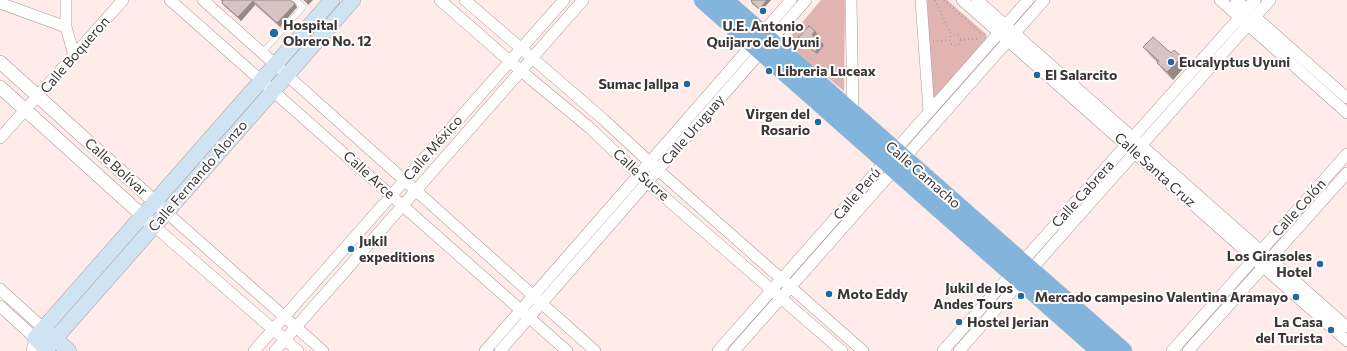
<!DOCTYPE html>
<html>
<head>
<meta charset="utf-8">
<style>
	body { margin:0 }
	canvas { display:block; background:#feebea }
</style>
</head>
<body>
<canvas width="1347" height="351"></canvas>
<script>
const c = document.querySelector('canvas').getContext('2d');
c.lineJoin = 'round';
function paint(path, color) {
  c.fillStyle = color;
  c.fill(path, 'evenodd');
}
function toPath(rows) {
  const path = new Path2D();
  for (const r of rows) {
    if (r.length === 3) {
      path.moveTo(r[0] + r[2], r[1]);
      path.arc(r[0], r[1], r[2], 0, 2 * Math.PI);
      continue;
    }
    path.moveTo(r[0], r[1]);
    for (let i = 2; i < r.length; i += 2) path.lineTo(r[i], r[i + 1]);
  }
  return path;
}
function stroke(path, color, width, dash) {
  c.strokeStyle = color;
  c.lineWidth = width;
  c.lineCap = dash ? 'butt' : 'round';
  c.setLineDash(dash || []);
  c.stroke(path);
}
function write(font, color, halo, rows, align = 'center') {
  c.font = font + ' Commissioner,sans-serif';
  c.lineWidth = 4;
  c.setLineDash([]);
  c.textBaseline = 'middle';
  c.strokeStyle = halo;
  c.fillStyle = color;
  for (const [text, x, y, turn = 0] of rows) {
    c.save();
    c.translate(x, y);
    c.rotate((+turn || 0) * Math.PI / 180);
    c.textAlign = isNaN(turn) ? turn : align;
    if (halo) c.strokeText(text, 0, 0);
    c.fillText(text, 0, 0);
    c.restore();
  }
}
paint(toPath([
	[821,0,845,0,844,91,785,43],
	[927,0,947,0,986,34,987,38,937,97,933,97,932,94]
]), '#e0b5b1');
const service = toPath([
	[262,53,303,7,296,0]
]);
const minor = toPath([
	[66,0,66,27,74,55],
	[170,0,567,351],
	[203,0,595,351],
	[440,0,521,71,590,128,639,175,842,351],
	[465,0,603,119,658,170,863,351],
	[851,0,853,113],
	[921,0,929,111],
	[962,0,1347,341],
	[977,0,1347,327],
	[1220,0,1347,113],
	[1236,0,1347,98],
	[0,3,66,27],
	[0,138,123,0],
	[166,212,323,351],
	[154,226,298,351],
	[0,289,43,328],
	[0,306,35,338,32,351],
	[254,351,564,0],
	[275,351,583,0],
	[485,351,791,0],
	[500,351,806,0],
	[718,351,1028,0],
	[734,351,1044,0],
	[943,351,1255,0],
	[959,351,1270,0],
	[1172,351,1347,154],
	[1188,351,1347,173]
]);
const tertiary = toPath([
	[0,62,166,212],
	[0,87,154,226]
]);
const secondary = toPath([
	[47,332,69,351],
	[46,349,353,0],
	[48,351,35,338,332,0]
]);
const trunk = toPath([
	[703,0,1100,351],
	[724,0,1123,351]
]);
stroke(service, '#ab9a98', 6);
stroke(minor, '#ab9a98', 12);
stroke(tertiary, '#ab9a98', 14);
stroke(secondary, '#ab9a98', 16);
stroke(trunk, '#d0cfcf', 19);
stroke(toPath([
	[935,0,952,36],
	[944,0,983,35],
	[955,40,5.5],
	[960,40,979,39],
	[933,41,949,41]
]), '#a89a9a', 1.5, [1, 3]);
stroke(service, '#fff', 5.5);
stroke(minor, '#fff', 11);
stroke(tertiary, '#fff', 13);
stroke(secondary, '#d0e3f2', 15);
stroke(trunk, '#83b4dc', 18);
paint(toPath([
	[220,0,290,0,295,4,297,7,280,27,255,5,241,21,224,6,222,3,223,2],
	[771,0,761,11,752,4,751,1],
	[815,31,817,34,814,37,824,45,817,54,800,41,798,38],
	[1143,47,1171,53,1187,64,1173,80,1163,70,1158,63,1149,54]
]), '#b9a9a7');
paint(toPath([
	[308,0,313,0,308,5,306,2],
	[767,0,771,0,761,11,759,9],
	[253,1,255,5,241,21,238,17],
	[295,4,297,7,280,27,277,23],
	[815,31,817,34,814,38,812,35],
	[822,43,824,45,817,54,815,52],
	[1182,57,1187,64,1173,80,1167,72]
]), '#968988');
const building = toPath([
	[222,0,290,0,295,4,277,23,253,1,238,17,222,3,223,1,222,0],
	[304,0,308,0,306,2,304,0],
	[752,0,767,0,759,9,751,1,752,0],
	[809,26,815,31,812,35,822,43,815,52,798,38,809,26],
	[1153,37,1171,53,1174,50,1182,57,1167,72,1157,63,1159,61,1143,47,1153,37]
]);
paint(building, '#d7c4c2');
stroke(building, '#968988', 1);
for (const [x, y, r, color] of [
	[763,11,4,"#21689c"],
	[274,33,5,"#21689c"],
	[1171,62,4,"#21689c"],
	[769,71,4,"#21689c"],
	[1037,75,4,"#21689c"],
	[687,84,4,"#21689c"],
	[818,122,4,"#21689c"],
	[351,249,4,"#21689c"],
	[1320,264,4,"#21689c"],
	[829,294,4,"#21689c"],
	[1021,296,4,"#21689c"],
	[1296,297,4,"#21689c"],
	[959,322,4,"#21689c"],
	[1331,330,4,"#21689c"]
]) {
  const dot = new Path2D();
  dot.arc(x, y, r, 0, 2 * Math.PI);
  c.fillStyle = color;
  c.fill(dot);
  stroke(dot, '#fff', 1.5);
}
write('bold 14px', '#3d3535', '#fff', [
	["Hospital",283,25],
	["Obrero No. 12",283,41],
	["U.E. Antonio",763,26,"center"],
	["Quijarro de Uyuni",763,42,"center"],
	["Eucalyptus Uyuni",1179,62],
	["Libreria Luceax",777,71],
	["El Salarcito",1045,75],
	["Sumac Jallpa",679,84,"right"],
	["Virgen del",810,114,"right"],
	["Rosario",810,130,"right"],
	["Jukil",359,241],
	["expeditions",359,257],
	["Los Girasoles",1312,256,"right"],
	["Hotel",1312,272,"right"],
	["Jukil de los",1013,288,"right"],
	["Andes Tours",1013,304,"right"],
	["Moto Eddy",837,294],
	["Mercado campesino Valentina Aramayo",1288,297,"right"],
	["Hostel Jerian",967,322],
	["La Casa",1323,322,"right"],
	["del Turista",1323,338,"right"]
], 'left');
write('14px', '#3d3535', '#fff', [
	["Calle Boqueron",75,55,-49],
	["Calle Uruguay",693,130,-49],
	["Calle México",433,148,-49],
	["Calle Bolívar",116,167,42],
	["Calle Santa Cruz",1155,170,42],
	["Calle Arce",369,175,42],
	["Calle Sucre",641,175,42],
	["Calle Camacho",923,175,41],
	["Calle Fernando Alonzo",198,176,-49],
	["Calle Perú",857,194,-49],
	["Calle Cabrera",1083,194,-48],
	["Calle Colón",1299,208,-48]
]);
</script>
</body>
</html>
